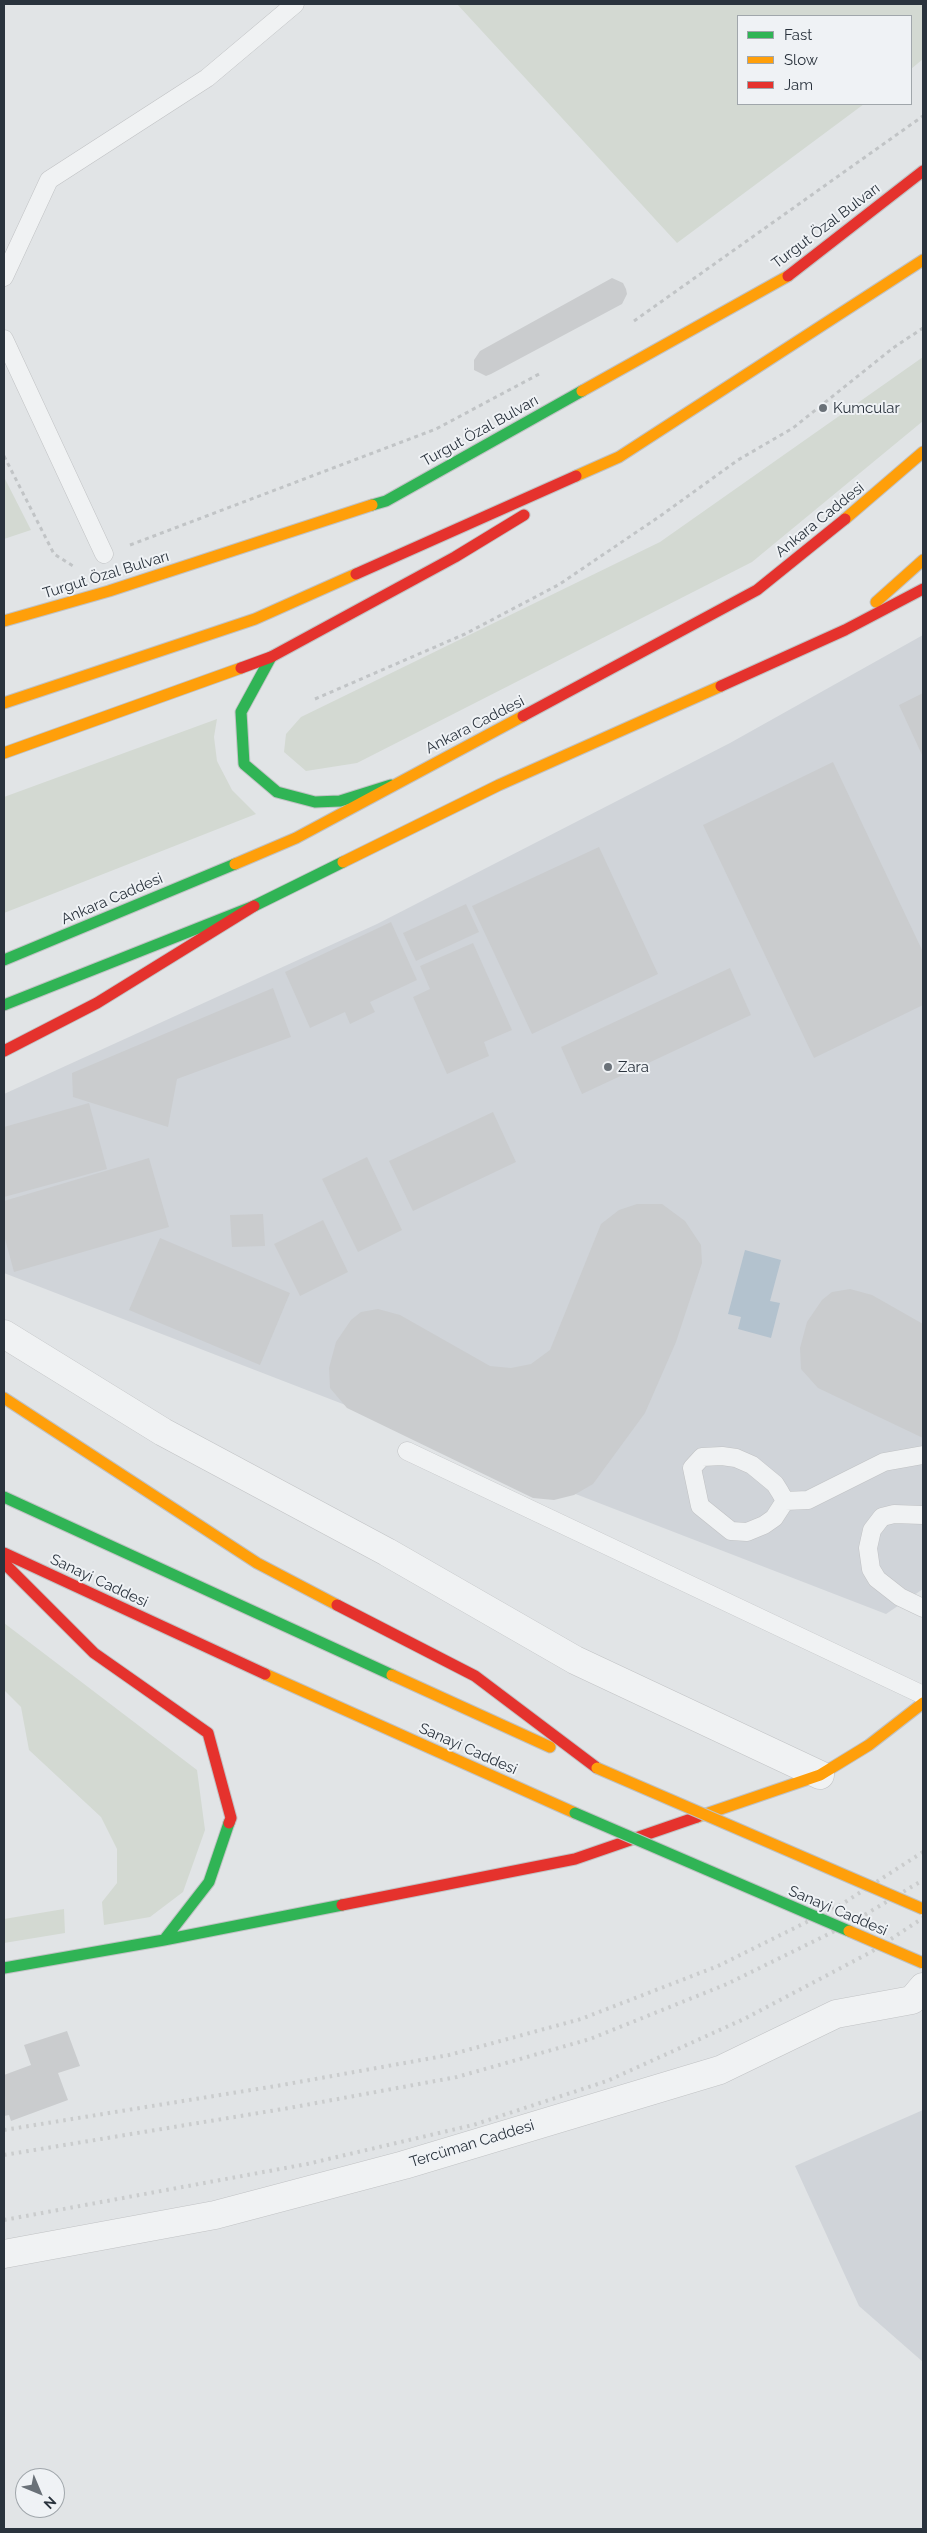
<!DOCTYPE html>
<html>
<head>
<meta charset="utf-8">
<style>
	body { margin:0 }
	#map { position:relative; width:927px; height:2533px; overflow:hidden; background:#e1e4e6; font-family:Raleway,sans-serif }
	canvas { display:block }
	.frame { position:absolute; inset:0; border:5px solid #2a333d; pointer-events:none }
	.legend { position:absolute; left:737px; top:15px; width:175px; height:90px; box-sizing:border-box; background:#eff2f5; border:1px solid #a0a6ab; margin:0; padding:6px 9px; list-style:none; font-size:15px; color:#2a333d }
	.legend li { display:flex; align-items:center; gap:10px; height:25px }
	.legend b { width:25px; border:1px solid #a0a6ab }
	.north { position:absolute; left:15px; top:2468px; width:50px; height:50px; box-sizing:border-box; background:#eff2f5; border:1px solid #a0a6ab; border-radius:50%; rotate:135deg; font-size:14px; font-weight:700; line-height:20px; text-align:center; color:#2a333d }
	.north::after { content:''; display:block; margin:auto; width:18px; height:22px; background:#6a7178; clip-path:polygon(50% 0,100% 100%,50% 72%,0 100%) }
</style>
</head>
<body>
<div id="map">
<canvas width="927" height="2533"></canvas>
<div class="frame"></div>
<ul class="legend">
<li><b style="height:6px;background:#30b455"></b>Fast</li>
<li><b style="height:6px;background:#ff9f0a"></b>Slow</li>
<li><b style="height:6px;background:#e5322d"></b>Jam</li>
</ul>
<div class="north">N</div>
</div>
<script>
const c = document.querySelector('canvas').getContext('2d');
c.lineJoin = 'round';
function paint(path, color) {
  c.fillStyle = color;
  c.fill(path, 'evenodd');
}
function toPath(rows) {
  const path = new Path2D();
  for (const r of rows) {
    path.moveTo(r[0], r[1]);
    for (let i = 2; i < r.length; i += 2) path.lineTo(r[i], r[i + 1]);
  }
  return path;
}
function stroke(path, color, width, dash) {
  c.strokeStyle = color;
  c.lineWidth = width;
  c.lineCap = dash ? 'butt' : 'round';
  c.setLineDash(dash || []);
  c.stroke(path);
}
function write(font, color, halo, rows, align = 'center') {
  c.font = font + ' Raleway,sans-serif';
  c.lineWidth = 4;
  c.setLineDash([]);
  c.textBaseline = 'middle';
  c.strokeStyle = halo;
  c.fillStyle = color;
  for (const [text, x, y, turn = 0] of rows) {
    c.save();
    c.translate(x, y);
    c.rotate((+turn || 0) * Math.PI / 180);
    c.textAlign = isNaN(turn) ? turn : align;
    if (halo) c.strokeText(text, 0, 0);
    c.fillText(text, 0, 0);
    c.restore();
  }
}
paint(toPath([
	[923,635,923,1589,886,1614,4,1273,4,1094,377,924,730,743],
	[923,2110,923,2362,859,2306,795,2166]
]), '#d0d4d9');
paint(toPath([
	[457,4,923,4,923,59,911,69,911,16,738,16,738,104,864,104,677,243],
	[923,357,923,421,752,562,357,763,306,771,284,752,286,734,301,717,660,542],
	[4,477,31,530,4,539],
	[217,719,214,737,217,761,232,790,256,814,4,913,4,797],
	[4,1623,197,1770,205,1830,183,1892,150,1917,104,1925,102,1902,117,1883,117,1849,101,1817,29,1750,21,1707,4,1690],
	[64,1909,65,1933,4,1943,4,1919]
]), '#d3d9d2');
paint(toPath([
	[745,1250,781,1260,770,1301,780,1303,771,1338,738,1329,741,1317,728,1314]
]), '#b3c2ce');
paint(toPath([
	[612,278,623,283,626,289,627,294,622,304,491,374,486,376,474,370,474,360,480,351],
	[923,693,923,757,899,705],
	[833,762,923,952,923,1005,814,1058,703,825],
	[599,847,658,974,532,1034,472,906],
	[466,904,479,932,416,961,403,933],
	[391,922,417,980,370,1002,375,1012,350,1024,345,1012,310,1028,285,972],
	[473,943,512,1030,484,1042,489,1056,447,1074,413,997,430,989,420,966],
	[730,968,751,1015,582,1094,561,1047],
	[273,988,291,1037,177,1079,168,1127,73,1097,72,1073],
	[89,1103,107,1169,4,1197,4,1127],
	[493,1112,516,1162,413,1211,389,1161],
	[367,1157,402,1230,358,1252,322,1179],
	[149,1158,169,1227,14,1272,4,1235,4,1201],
	[637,1204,662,1204,685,1221,701,1245,702,1263,676,1342,645,1413,593,1484,574,1495,554,1500,533,1498,347,1408,330,1388,329,1368,336,1342,351,1320,361,1312,378,1309,400,1315,490,1366,511,1368,531,1364,550,1350,601,1224,619,1210],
	[263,1214,265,1246,232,1247,230,1215],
	[323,1220,348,1272,300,1296,274,1244],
	[160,1238,290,1293,260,1365,129,1310],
	[850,1289,872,1295,923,1324,923,1438,818,1388,801,1369,800,1348,807,1322,822,1300,832,1292],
	[67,2031,80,2066,58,2073,68,2100,11,2121,9,2115,4,2116,4,2075,31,2065,24,2045]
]), '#caccce');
const lane = toPath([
	[4,277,49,180,207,78,295,4],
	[4,339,104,554],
	[407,1451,923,1695],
	[722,1456,736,1458,752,1465,775,1484,780,1492,785,1501,774,1518,764,1525,747,1532,731,1531,700,1506,692,1468,702,1457,722,1456],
	[785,1501,808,1500,884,1462,923,1455],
	[923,1515,894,1514,882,1517,872,1530,868,1548,871,1569,877,1579,900,1597,923,1608]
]);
const street = toPath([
	[4,1334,163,1432,387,1552,575,1660,820,1775],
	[4,2254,215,2215,404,2165,720,2070,836,2014,912,2000,923,1987]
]);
const fast = toPath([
	[372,505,386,501,582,391],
	[271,657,241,712,244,764,277,792,315,802,340,801,391,785],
	[4,960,235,864],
	[4,1005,254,906,343,862],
	[4,1497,392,1675],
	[164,1940,209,1882,229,1823],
	[4,1968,164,1940,342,1905]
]);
const slow = toPath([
	[582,391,788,276],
	[576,476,619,457,923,260],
	[845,519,923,452],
	[876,602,923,560],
	[4,621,109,591,372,505],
	[4,703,255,619,356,574],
	[4,753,241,668],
	[343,862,499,785,721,686],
	[235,864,296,838,523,716],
	[4,1398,257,1563,337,1605],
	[265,1674,575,1813],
	[392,1675,550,1747],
	[697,1817,820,1775,869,1745,923,1703]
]);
const jam = toPath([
	[788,276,923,171],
	[356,574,576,476],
	[241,668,271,657,455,557,524,515],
	[721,686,845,630,923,589],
	[523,716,757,590,845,519],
	[4,1051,97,1003,254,906],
	[4,1553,265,1674],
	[4,1563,94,1653,208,1733,231,1818,229,1823],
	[337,1605,475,1676,597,1768],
	[342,1905,575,1859,697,1817]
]);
stroke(lane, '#c0c2c4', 19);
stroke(street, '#c0c2c4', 29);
stroke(fast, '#c0c2c4', 13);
stroke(slow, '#c0c2c4', 13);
stroke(jam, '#c0c2c4', 13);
stroke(toPath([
	[634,321,923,116],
	[4,456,54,554,73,566],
	[130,545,436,429,541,373],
	[315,699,465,634,560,584,663,514,738,460,793,428,893,348,923,328]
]), '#c1c4c6', 3, [4, 4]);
stroke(lane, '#f0f2f3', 18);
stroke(street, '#f0f2f3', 28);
stroke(fast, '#30b455', 11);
stroke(slow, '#ff9f0a', 11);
stroke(jam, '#e5322d', 11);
stroke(toPath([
	[4,2130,282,2085,449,2055,581,2019,718,1966,839,1906,923,1852],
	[4,2155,289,2108,457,2077,590,2039,727,1984,851,1923,923,1880],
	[4,2220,307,2164,473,2125,607,2081,744,2019,871,1952,923,1918]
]), '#cacccd', 4, [2.5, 5]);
const fastBridge = toPath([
	[575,1813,849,1931]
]);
const slowBridge = toPath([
	[597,1768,923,1909],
	[849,1931,923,1963]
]);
stroke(fastBridge, '#bec1c3', 13, []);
stroke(slowBridge, '#bec1c3', 13, []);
stroke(fastBridge, '#30b455', 11);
stroke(slowBridge, '#ff9f0a', 11);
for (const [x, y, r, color] of [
	[823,408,5,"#6a7178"],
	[608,1067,5,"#6a7178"]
]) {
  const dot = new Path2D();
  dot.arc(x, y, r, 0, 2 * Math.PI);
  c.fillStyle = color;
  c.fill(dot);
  stroke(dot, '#eff2f5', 2);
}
write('15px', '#2a333d', '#eff2f5', [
	["Turgut Özal Bulvarı",826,226,-37],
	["Turgut Özal Bulvarı",480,431,-29],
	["Ankara Caddesi",820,520,-39],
	["Turgut Özal Bulvarı",106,575,-17],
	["Ankara Caddesi",475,725,-27],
	["Ankara Caddesi",112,899,-23],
	["Sanayi Caddesi",99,1581,25],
	["Sanayi Caddesi",468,1749,24],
	["Sanayi Caddesi",838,1911,23],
	["Tercüman Caddesi",472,2144,-17]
]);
write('15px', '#2a333d', '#eff2f5', [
	["Kumcular",833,408],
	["Zara",618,1067]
], 'left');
</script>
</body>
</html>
